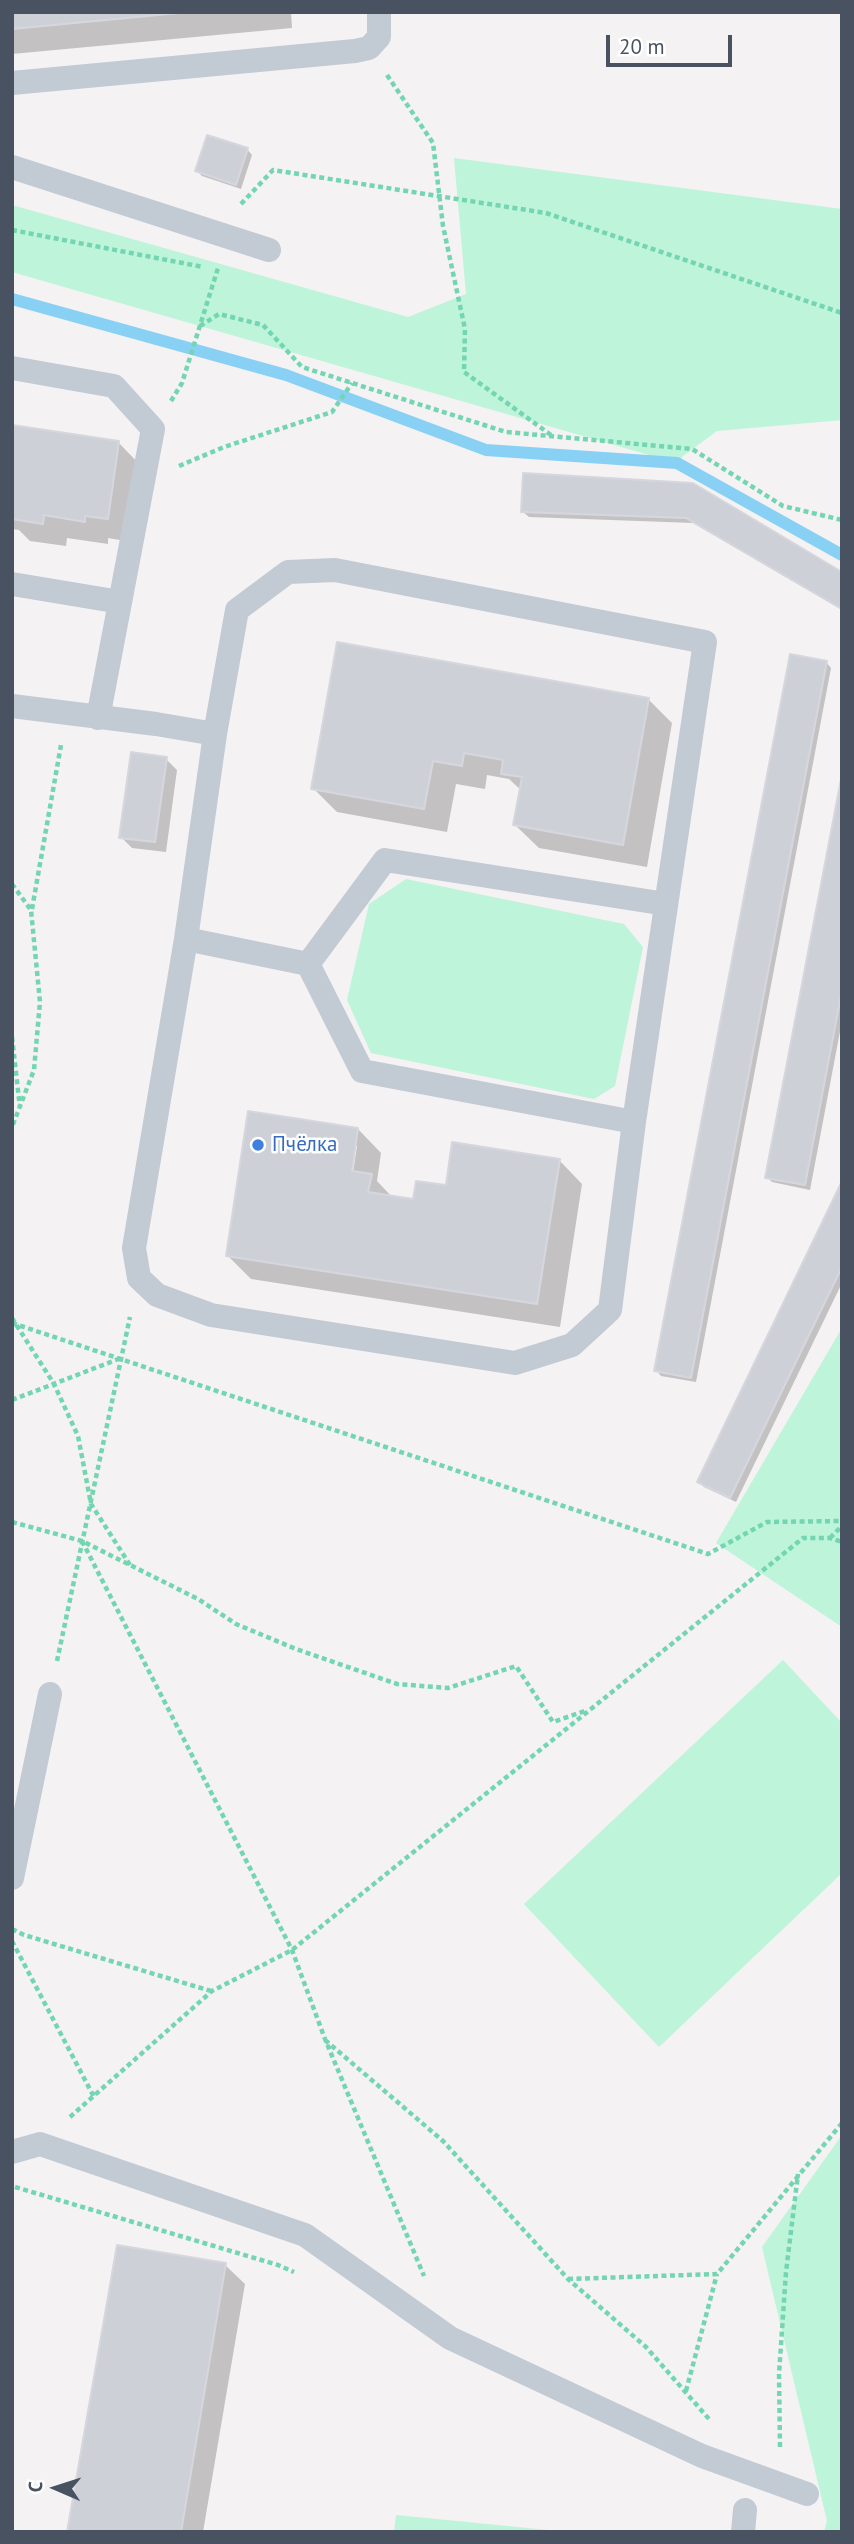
<!DOCTYPE html>
<html>
<head>
<meta charset="utf-8">
<style>
	body { margin:0 }
	#map { position:relative; width:854px; height:2544px; overflow:hidden; background:#f4f2f2; font-family:"PT Sans",sans-serif }
	canvas { display:block }
	.frame { position:absolute; inset:0; border:14px solid #485261; pointer-events:none }
	.north { position:absolute; left:21px; top:2453px; width:70px; height:70px; -webkit-text-stroke:5px #fff; paint-order:stroke; rotate:273deg; font-size:19px; font-weight:700; line-height:28px; text-align:center; color:#485261 }
	.north::after { content:''; display:block; margin:auto; width:24px; height:32px; background:#485261; clip-path:polygon(50% 0,100% 100%,50% 72%,0 100%) }
	.scale { position:absolute; left:606px; top:35px; width:126px; height:32px; box-sizing:border-box; border:4px solid #485261; border-top:0; padding-left:9px; font-size:21px; line-height:24px; white-space:nowrap; color:#485261; -webkit-text-stroke:5px #fff; paint-order:stroke }
</style>
</head>
<body>
<div id="map">
<canvas width="854" height="2544"></canvas>
<div class="frame"></div>
<div class="north">С</div>
<div class="scale">20 m</div>
</div>
<script>
const c = document.querySelector('canvas').getContext('2d');
c.lineJoin = 'round';
function paint(path, color) {
  c.fillStyle = color;
  c.fill(path, 'evenodd');
}
function toPath(rows) {
  const path = new Path2D();
  for (const r of rows) {
    path.moveTo(r[0], r[1]);
    for (let i = 2; i < r.length; i += 2) path.lineTo(r[i], r[i + 1]);
  }
  return path;
}
function stroke(path, color, width, dash) {
  c.strokeStyle = color;
  c.lineWidth = width;
  c.lineCap = dash ? 'butt' : 'round';
  c.setLineDash(dash || []);
  c.stroke(path);
}
function write(font, color, halo, rows, align = 'center') {
  c.font = font + ' "PT Sans",sans-serif';
  c.lineWidth = 5;
  c.setLineDash([]);
  c.textBaseline = 'middle';
  c.strokeStyle = halo;
  c.fillStyle = color;
  for (const [text, x, y, turn = 0] of rows) {
    c.save();
    c.translate(x, y);
    c.rotate((+turn || 0) * Math.PI / 180);
    c.textAlign = isNaN(turn) ? turn : align;
    if (halo) c.strokeText(text, 0, 0);
    c.fillText(text, 0, 0);
    c.restore();
  }
}
paint(toPath([
	[454,158,842,209,842,420,717,431,683,456,677,463,12,272,12,205,408,317,466,294],
	[406,879,624,924,643,947,615,1086,594,1099,371,1053,347,1000,369,904],
	[842,1328,842,1627,716,1543],
	[783,1660,842,1723,842,1873,659,2047,524,1904],
	[842,2135,842,2532,824,2532,827,2521,762,2247],
	[396,2515,568,2532,394,2532]
]), '#bef4da');
paint(toPath([
	[12,12,291,12,292,28,12,54],
	[247,149,252,155,241,189,202,176,197,171],
	[12,427,119,443,142,467,131,542,108,538,108,544,67,538,66,546,30,541,19,530,12,529],
	[692,484,842,574,842,610,693,523,529,517,523,512],
	[826,662,831,668,696,1382,661,1376,656,1370],
	[649,700,672,723,647,867,539,848,515,825,522,791,509,779,487,775,485,789,456,784,447,832,337,812,313,788],
	[166,759,177,770,166,852,132,848,121,837],
	[842,783,842,1021,810,1190,772,1182,767,1177],
	[358,1129,381,1153,377,1181,393,1198,415,1201,447,1187,559,1160,582,1184,560,1327,251,1279,228,1256],
	[354,1146,357,1146,352,1180,349,1179],
	[842,1185,842,1283,736,1502,704,1487,699,1482],
	[225,2265,245,2284,203,2532,69,2532]
]), '#0003');
stroke(toPath([
	[12,299,286,375,486,450,677,463,842,555]
]), '#88d0f4', 12);
const building = toPath([
	[12,12,189,12,12,29,12,12],
	[207,135,248,148,236,185,195,171,207,135],
	[12,425,119,441,108,519,85,516,85,522,44,515,43,524,12,519,12,425],
	[523,473,693,483,842,572,842,609,686,518,521,512,523,473],
	[337,642,649,698,623,845,513,825,522,777,501,774,503,760,464,753,462,766,433,761,424,809,311,789,337,642],
	[790,654,827,661,691,1378,654,1371,790,654],
	[131,752,167,757,155,842,119,838,131,752],
	[842,774,842,990,805,1185,765,1178,842,774],
	[248,1111,358,1128,352,1171,372,1174,368,1192,413,1199,416,1181,446,1185,452,1142,560,1159,537,1304,226,1256,248,1111],
	[842,1181,842,1267,730,1498,697,1482,842,1181],
	[117,2245,226,2263,181,2532,67,2532,117,2245]
]);
paint(building, '#ced0d7');
stroke(building, '#d6d7de', 2);
stroke(toPath([
	[387,75,433,143,443,226,465,329,464,372,551,435],
	[241,204,273,170,546,213,842,313],
	[12,230,203,267],
	[200,326,219,314,263,325,302,367,506,432,692,449,783,506,842,520],
	[171,401,182,383,218,268],
	[179,466,224,447,332,412,352,383],
	[12,884,31,910,40,1002,34,1070,12,1127],
	[32,909,61,745],
	[12,1037,20,1108],
	[12,1318,54,1384,78,1436,91,1504,130,1565],
	[12,1323,708,1554,767,1522,842,1521],
	[12,1400,121,1358],
	[12,1522,82,1541,198,1599,236,1624,296,1649,397,1684,448,1688,516,1666,553,1722,585,1711],
	[830,1538,842,1526],
	[82,1541,292,1950,325,2039,424,2276],
	[57,1661,130,1317],
	[12,1929,24,1935,211,1991],
	[12,1941,94,2097],
	[325,2040,443,2141,568,2279,646,2347,709,2419],
	[70,2117,212,1991,292,1950,803,1538,830,1538,842,1542],
	[15,2187,278,2265,294,2272],
	[568,2279,717,2274,842,2123],
	[686,2391,717,2274],
	[780,2447,779,2374,786,2272,798,2174]
]), '#73d5b1', 4.5, [5, 3.5]);
stroke(toPath([
	[12,83,355,51,369,48,379,37,379,12],
	[12,167,269,250],
	[12,368,114,386,153,429,98,718],
	[12,584,120,602],
	[12,706,156,724,215,734],
	[186,939,308,964,362,1071,634,1122,705,642,335,570,288,572,237,610,215,734,186,939,134,1248,139,1278,157,1295,211,1315,515,1363,572,1345,610,1310,634,1122],
	[308,964,385,860,666,904],
	[12,1878,50,1694],
	[12,2152,40,2144,305,2235,450,2338,702,2456,807,2494],
	[743,2532,745,2510]
]), '#c2cad4', 24);
for (const [x, y, r, color] of [
	[258,1145,7,"#3f7fe0"]
]) {
  const dot = new Path2D();
  dot.arc(x, y, r, 0, 2 * Math.PI);
  c.fillStyle = color;
  c.fill(dot);
  stroke(dot, '#fff', 2.5);
}
write('21px', '#366cbe', '#fff', [
	["Пчёлка",272,1145]
], 'left');
</script>
</body>
</html>
